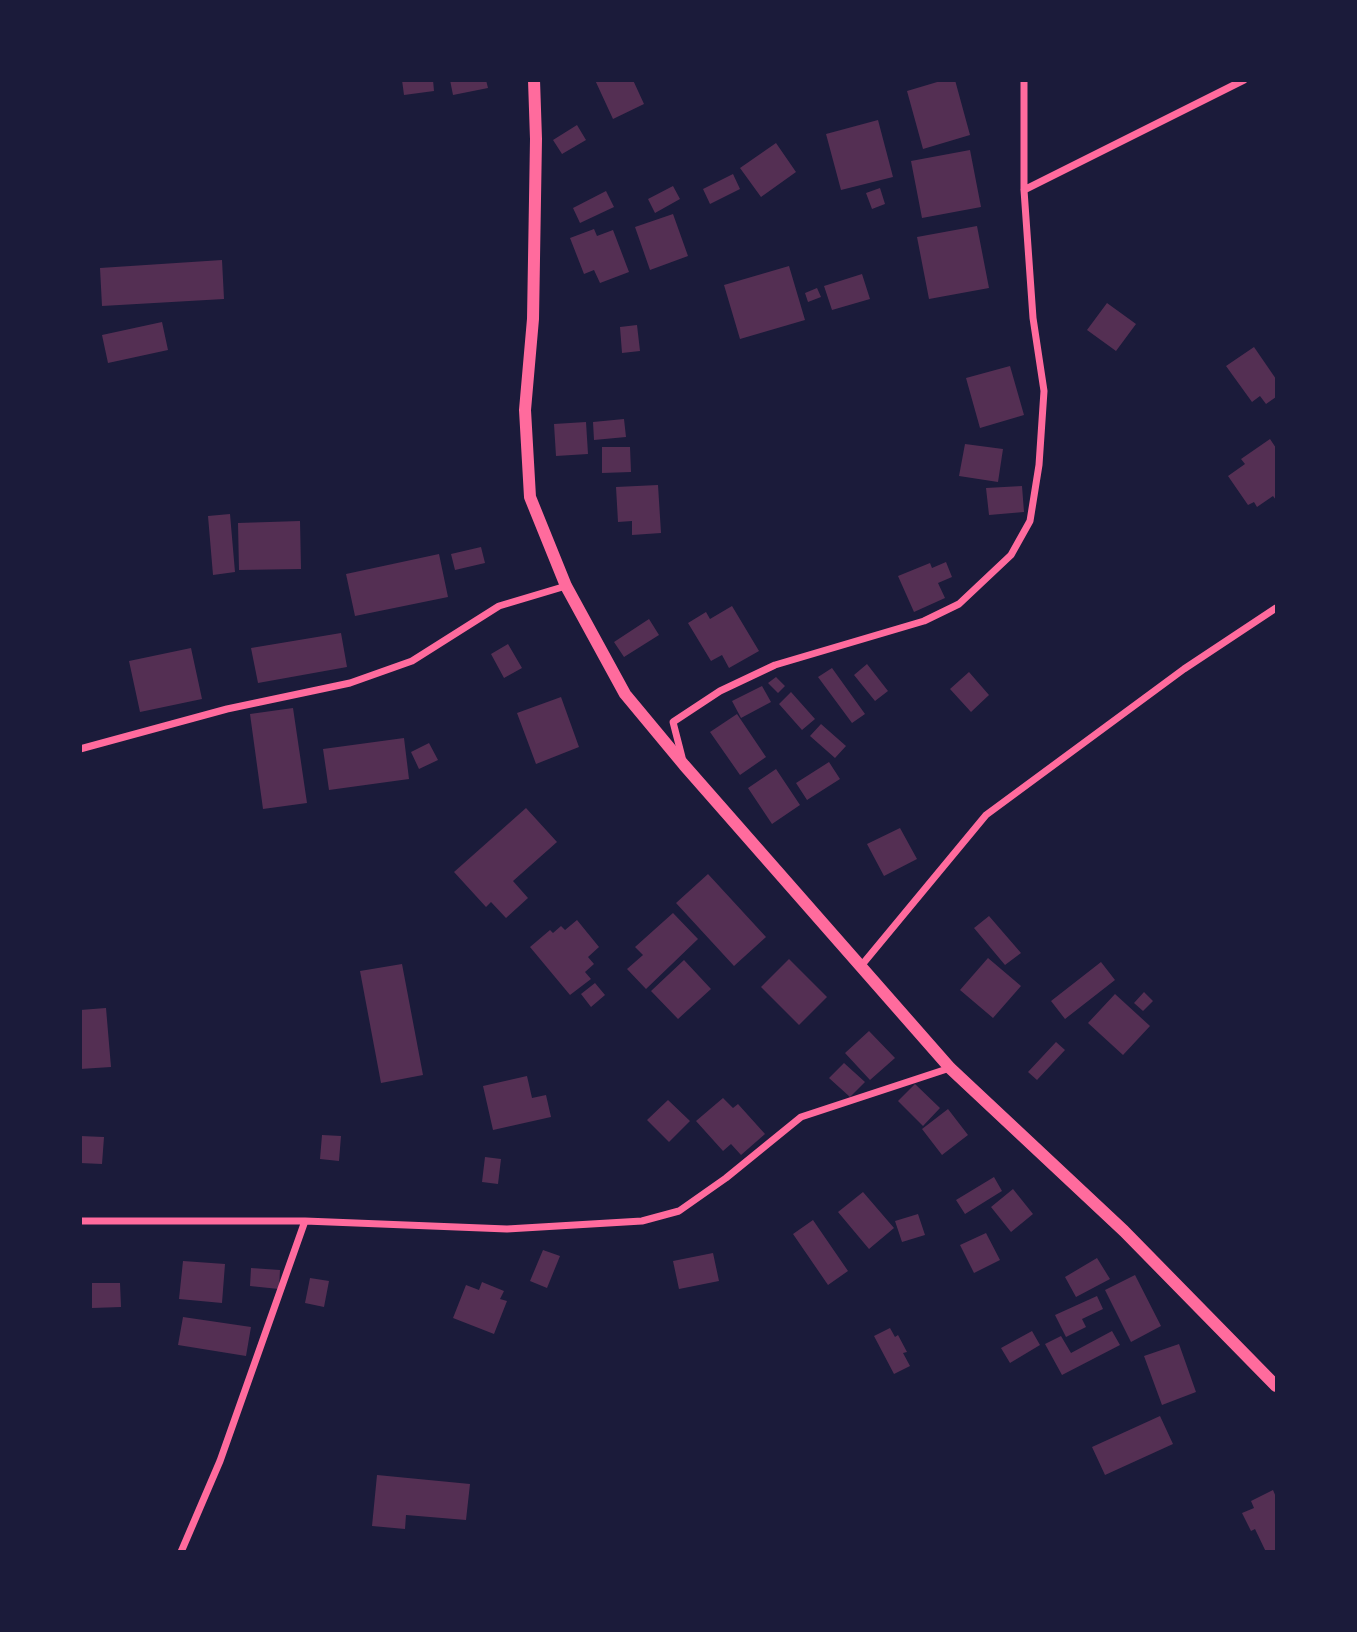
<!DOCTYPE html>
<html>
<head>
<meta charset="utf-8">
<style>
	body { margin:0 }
	#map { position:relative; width:1357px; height:1632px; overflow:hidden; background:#1b1b3a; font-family:Jost,sans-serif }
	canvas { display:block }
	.frame { position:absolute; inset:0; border:82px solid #1b1b3a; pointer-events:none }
</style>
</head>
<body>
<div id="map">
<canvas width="1357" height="1632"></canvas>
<div class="frame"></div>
</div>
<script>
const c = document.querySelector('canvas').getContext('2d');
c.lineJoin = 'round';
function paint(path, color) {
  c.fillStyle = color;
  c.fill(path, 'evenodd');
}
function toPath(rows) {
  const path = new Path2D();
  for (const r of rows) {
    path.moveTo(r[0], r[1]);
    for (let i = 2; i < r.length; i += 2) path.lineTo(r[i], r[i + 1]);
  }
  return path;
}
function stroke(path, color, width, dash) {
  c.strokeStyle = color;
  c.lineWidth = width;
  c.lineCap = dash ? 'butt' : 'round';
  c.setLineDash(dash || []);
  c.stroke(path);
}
paint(toPath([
	[402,80,433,80,434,91,404,95],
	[450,80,486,80,488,88,453,95],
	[595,80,633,80,644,104,613,119],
	[944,80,955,80,970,135,923,149,907,91],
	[878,120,893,177,841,190,826,134],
	[577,125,586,140,562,154,553,140],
	[776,143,796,172,761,197,740,168],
	[970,150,981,207,922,218,911,161],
	[733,174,740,189,710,204,703,189],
	[673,186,680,199,655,213,648,199],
	[880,188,885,204,872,209,866,193],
	[606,191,614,207,580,223,573,208],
	[673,214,688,256,650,270,635,227],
	[977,226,989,288,929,299,917,237],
	[594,229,597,236,613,230,629,272,600,283,594,270,584,274,570,238],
	[222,260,224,299,102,306,100,268],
	[789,266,805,320,740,339,724,285],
	[862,274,870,299,832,310,824,286],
	[817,288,821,297,808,302,805,293],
	[1107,303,1136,324,1116,351,1087,330],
	[162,322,168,350,108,363,102,335],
	[637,325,640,351,622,353,620,327],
	[1254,347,1276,379,1276,397,1266,404,1260,396,1252,402,1226,366],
	[1010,366,1024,415,980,428,966,378],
	[624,419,626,437,594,440,593,422],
	[586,422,588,454,556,456,554,424],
	[1270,439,1276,448,1276,500,1273,496,1257,507,1254,502,1248,505,1228,476,1245,464,1241,459],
	[965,444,1003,449,998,482,959,476],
	[602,447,630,447,631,472,602,473],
	[658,485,661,533,632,535,632,521,618,522,616,487],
	[1022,486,1024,512,989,515,986,488],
	[230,514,235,572,213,575,208,516],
	[300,521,301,569,239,570,238,523],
	[481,547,485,563,455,570,451,554],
	[439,554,448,597,355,616,346,574],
	[946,562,952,577,938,583,945,598,914,612,898,576,930,563,932,568],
	[732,606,759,651,729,668,722,655,711,661,688,623,706,612,710,619],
	[649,619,659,635,624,657,614,642],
	[341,633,347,667,258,683,251,648],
	[508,644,522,668,504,678,491,654],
	[191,648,202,699,140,712,129,661],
	[867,664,888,691,875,701,854,675],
	[832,668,865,714,852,723,818,677],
	[969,672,989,695,971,712,950,689],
	[776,677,785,686,778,693,768,683],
	[762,686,771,702,741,718,732,701],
	[791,692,815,719,802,730,779,704],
	[561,697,579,747,536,764,517,713],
	[293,708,307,803,263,809,250,714],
	[737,714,766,757,740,775,710,732],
	[821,724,846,746,835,758,810,736],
	[404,738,409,779,329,790,323,749],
	[429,743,438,760,419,769,411,752],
	[829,762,840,779,807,800,796,783],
	[776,769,800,805,772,824,748,788],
	[526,808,557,842,513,881,528,898,506,918,491,902,486,907,454,872],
	[900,828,917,859,884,876,867,844],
	[708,874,766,937,734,966,676,903],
	[673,913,698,939,646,989,627,969,643,955,635,947],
	[989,916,1021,953,1005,965,974,928],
	[577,920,599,947,588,957,594,964,585,972,591,979,570,995,530,947,550,930,553,933,561,926,565,930],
	[988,958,1021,986,993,1018,960,990],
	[789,959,827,997,799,1025,761,987],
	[684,960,711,989,678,1019,651,991],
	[1101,962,1115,980,1065,1019,1051,1001],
	[402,964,423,1075,381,1083,360,971],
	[595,983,605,995,591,1007,581,994],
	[1144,992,1153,1001,1143,1011,1134,1003],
	[1115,994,1150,1026,1123,1055,1088,1023],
	[106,1008,111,1067,80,1069,80,1010],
	[869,1031,895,1058,870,1080,845,1053],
	[1056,1042,1065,1050,1037,1080,1028,1072],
	[844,1063,865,1082,850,1097,829,1078],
	[527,1076,532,1098,546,1095,551,1117,493,1130,483,1086],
	[915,1084,940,1108,923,1126,898,1101],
	[723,1098,733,1108,738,1104,765,1134,741,1155,731,1144,723,1151,696,1121],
	[668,1100,690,1121,669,1142,647,1120],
	[948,1109,968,1135,942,1155,922,1129],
	[322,1135,341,1136,339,1161,320,1159],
	[80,1136,104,1137,102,1164,80,1163],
	[485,1157,501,1159,498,1184,482,1182],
	[994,1177,1002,1191,965,1214,956,1200],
	[1013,1189,1033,1214,1011,1232,991,1207],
	[863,1192,894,1228,869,1249,838,1212],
	[918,1214,925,1235,902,1242,895,1221],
	[813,1220,848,1271,828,1285,793,1234],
	[986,1233,1000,1260,974,1273,960,1245],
	[543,1250,560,1256,547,1288,530,1281],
	[713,1253,719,1281,679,1289,673,1261],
	[1097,1258,1110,1279,1076,1297,1065,1277],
	[183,1261,225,1264,222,1303,179,1299],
	[251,1268,280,1270,279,1289,250,1286],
	[1135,1275,1161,1326,1131,1342,1105,1290],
	[310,1278,329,1281,324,1307,305,1303],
	[482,1282,504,1291,500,1299,507,1301,494,1334,453,1318,466,1285,479,1290],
	[92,1283,120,1283,121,1307,92,1308],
	[1097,1296,1103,1309,1082,1319,1086,1327,1066,1337,1055,1315],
	[183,1317,251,1327,246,1356,178,1345],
	[890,1328,895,1337,898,1335,907,1352,903,1353,910,1366,894,1374,874,1336],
	[1032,1331,1040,1345,1010,1363,1001,1348],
	[1112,1331,1120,1345,1062,1375,1045,1344,1061,1336,1071,1353],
	[1179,1344,1196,1392,1162,1405,1144,1356],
	[1160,1416,1173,1444,1105,1475,1092,1447],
	[377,1475,470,1484,466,1520,406,1515,405,1529,372,1526],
	[1273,1490,1276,1497,1276,1552,1266,1552,1255,1529,1251,1531,1242,1513,1254,1508,1251,1501]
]), '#542f53');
stroke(toPath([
	[1024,190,1244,80],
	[80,749,227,709,350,683,412,661,499,606,566,586],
	[682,757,673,722,720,691,775,665,924,621,959,604,1011,555,1030,521,1039,465,1044,391,1033,318,1024,190,1024,80],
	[861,966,986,815,1184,669,1276,608],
	[80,1221,305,1221,507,1229,642,1221,679,1211,726,1178,801,1117,950,1068],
	[181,1552,220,1461,305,1221]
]), '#ff6b9d', 7);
stroke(toPath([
	[534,80,536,139,533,319,525,410,530,497,566,586,625,694,684,765,950,1068,1124,1231,1276,1386]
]), '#ff6b9d', 12);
</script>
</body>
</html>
